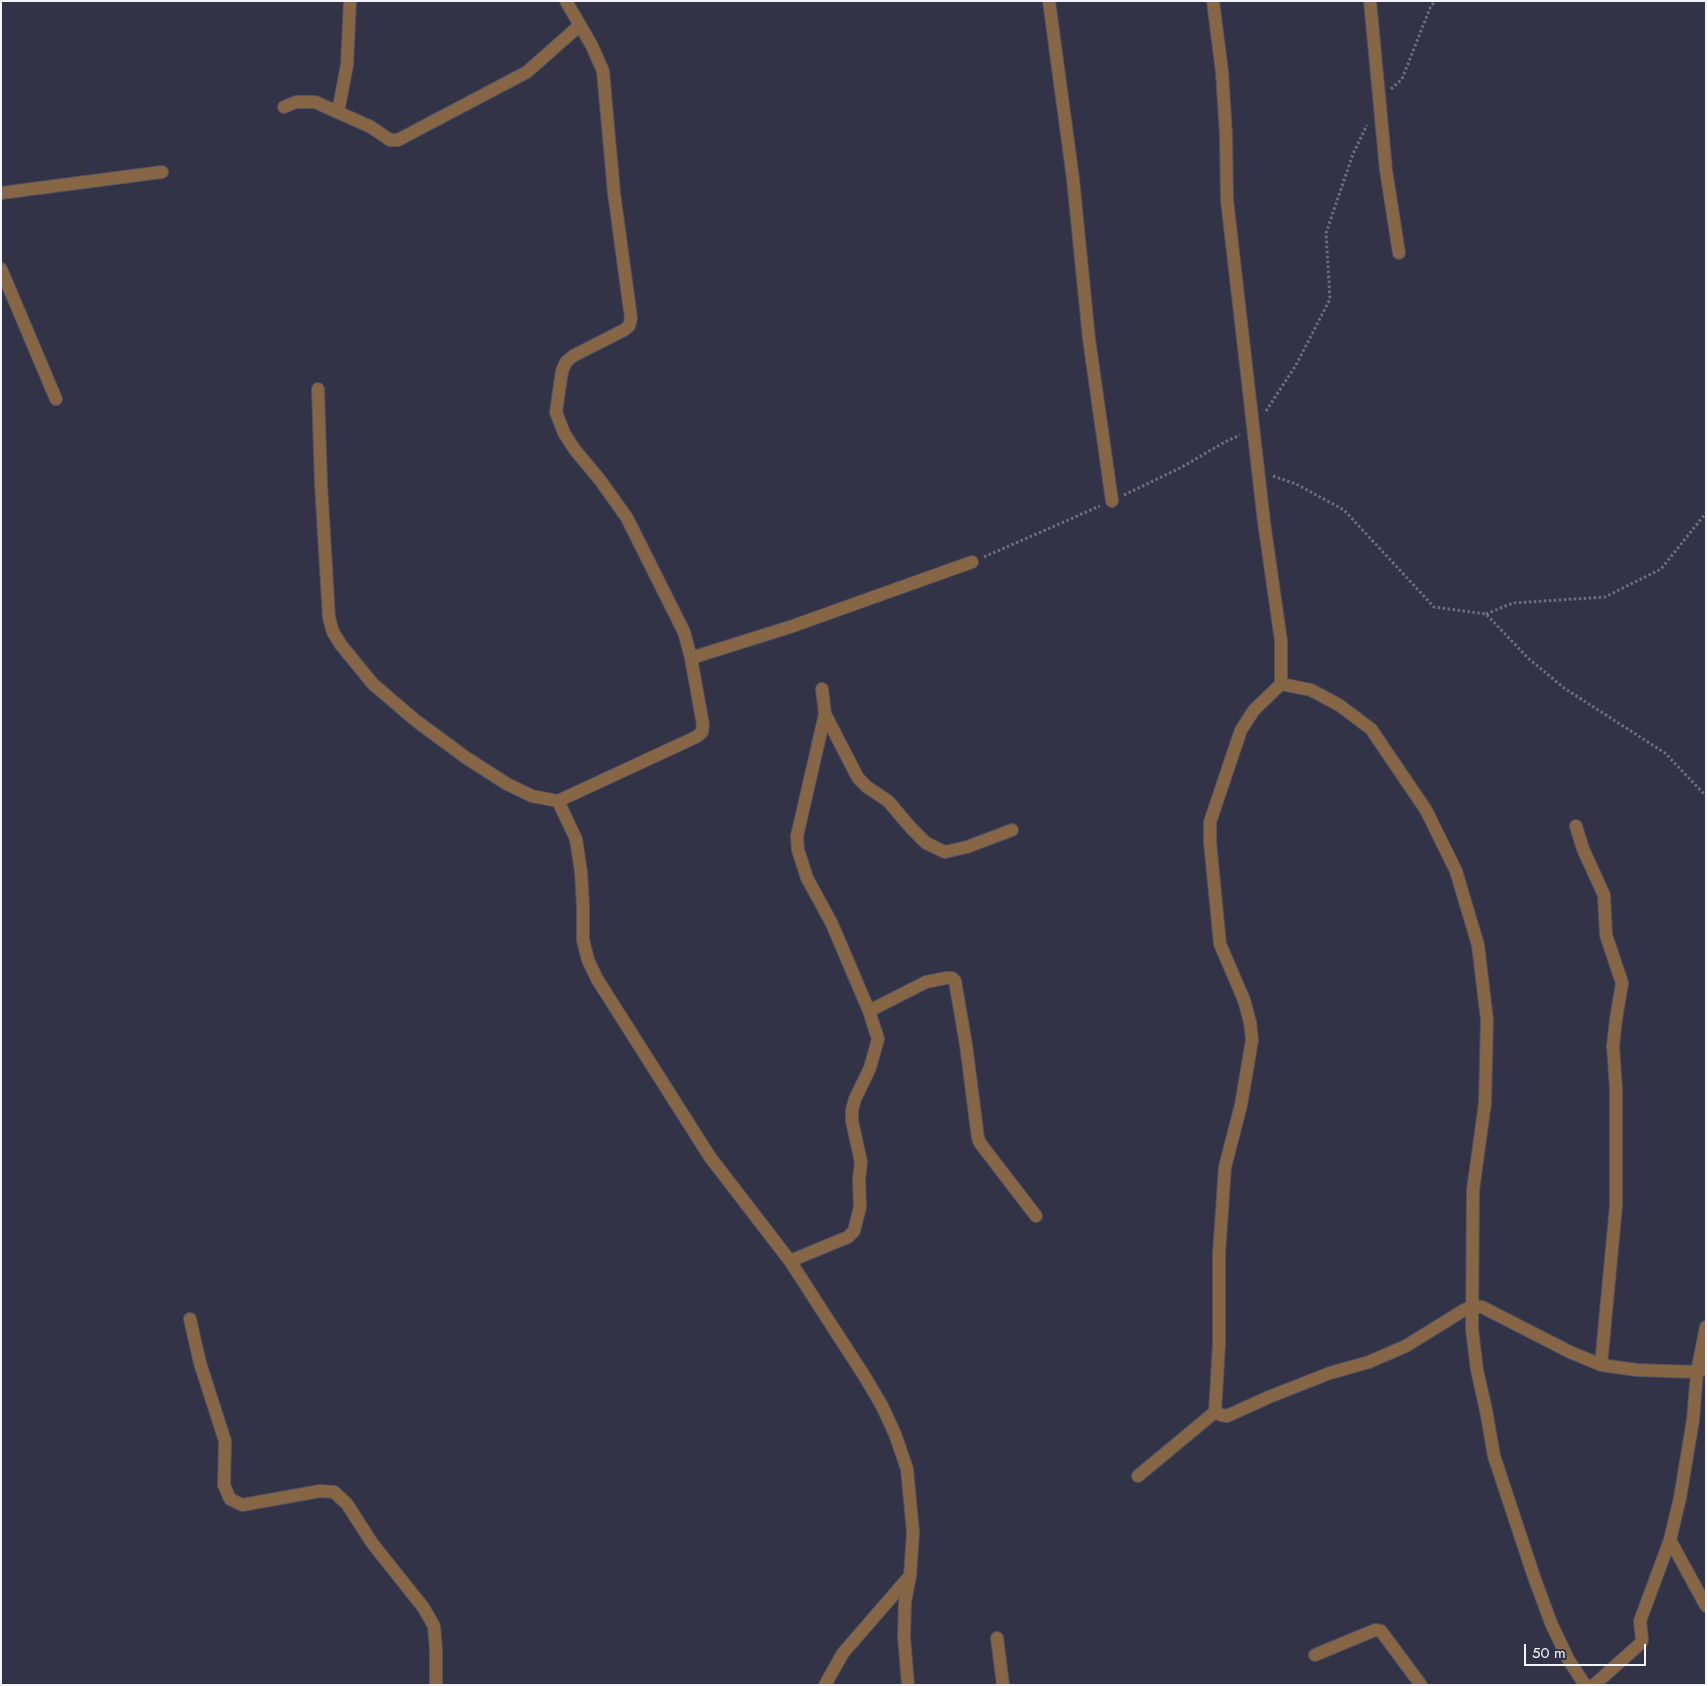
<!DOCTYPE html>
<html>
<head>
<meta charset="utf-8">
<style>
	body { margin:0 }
	#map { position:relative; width:1707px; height:1686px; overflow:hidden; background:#323346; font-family:Jost,sans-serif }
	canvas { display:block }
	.frame { position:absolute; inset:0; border:2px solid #f3f4fe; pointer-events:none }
	.scale { position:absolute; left:1524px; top:1644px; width:122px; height:22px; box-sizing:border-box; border:2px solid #f3f4fe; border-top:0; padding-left:6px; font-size:15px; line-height:18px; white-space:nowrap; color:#f3f4fe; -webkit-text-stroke:4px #323346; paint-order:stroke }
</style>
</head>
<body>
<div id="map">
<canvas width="1707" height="1686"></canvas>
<div class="frame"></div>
<div class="scale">50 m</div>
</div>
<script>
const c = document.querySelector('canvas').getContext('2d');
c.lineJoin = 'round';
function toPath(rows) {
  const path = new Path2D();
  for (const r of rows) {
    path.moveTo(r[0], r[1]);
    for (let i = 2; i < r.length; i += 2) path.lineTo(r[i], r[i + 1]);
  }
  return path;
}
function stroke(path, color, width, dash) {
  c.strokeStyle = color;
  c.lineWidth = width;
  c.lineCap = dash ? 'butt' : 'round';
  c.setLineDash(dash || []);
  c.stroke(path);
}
const minor = toPath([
	[566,1,592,46,603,71,614,193,631,318,629,326,624,330,573,356,566,362,562,371,556,412,564,433,575,450,600,480,627,518,684,632,691,658,790,627,972,562],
	[1049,1,1073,179,1089,339,1112,501],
	[1370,1,1386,170,1399,253],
	[284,107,296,102,315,102,371,127,390,140,398,140,527,72,579,26],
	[338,112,347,65,350,1],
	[1,193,162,172],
	[1,269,56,399],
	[318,389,321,484,329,618,333,632,341,645,373,684,415,720,465,757,507,784,532,796,558,801,576,839,581,872,583,906,583,940,588,960,597,979,710,1157,790,1261,865,1377,882,1406,895,1434,907,1469,913,1532,910,1576,905,1602,904,1636,908,1685],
	[1281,684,1311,690,1339,705,1371,729,1426,810,1456,871,1478,945,1487,1020,1485,1103,1473,1190,1472,1329,1477,1370,1486,1410,1494,1456,1534,1577,1551,1623,1568,1659,1585,1685],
	[825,714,858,778,867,787,888,801,911,828,926,843,945,852,967,847,1012,830],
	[558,801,696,737,702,732,703,725,691,658],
	[1576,826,1583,849,1604,895,1606,935,1622,983,1616,1019,1613,1046,1616,1089,1616,1206,1601,1365],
	[869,1011,926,982,946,978,952,978,955,981,966,1045,978,1138,980,1143,1036,1216],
	[790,1261,848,1237,854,1231,860,1207,859,1180,861,1162,852,1121,852,1110,855,1099,870,1068,878,1039,869,1011,832,924,807,878,798,850,797,836,825,714,822,689],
	[190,1319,200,1363,225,1441,224,1485,230,1499,242,1505,320,1491,334,1492,347,1504,372,1543,423,1607,434,1626,436,1650,436,1685],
	[1215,1412,1221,1415,1227,1416,1269,1397,1330,1373,1369,1362,1406,1346,1464,1310,1473,1307,1482,1307,1570,1352,1601,1365,1637,1370,1697,1372,1706,1368],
	[1138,1476,1215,1412,1219,1344,1219,1254,1225,1167,1241,1105,1252,1040,1250,1022,1244,1000,1220,944,1210,842,1210,822,1241,730,1254,710,1281,684,1281,641,1264,522,1227,200,1226,135,1222,72,1213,1],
	[1670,1540,1706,1606],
	[997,1638,1003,1685],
	[1315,1655,1375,1630,1381,1631,1421,1685],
	[825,1685,843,1653,909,1577],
	[1594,1685,1641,1643,1642,1640,1640,1621,1670,1540,1680,1498,1693,1420,1697,1372,1706,1327]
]);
stroke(minor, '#515263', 14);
stroke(toPath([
	[1391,89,1402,79,1430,8,1435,1],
	[1266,411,1296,365,1330,299,1326,233,1353,154,1367,125],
	[1273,476,1296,484,1344,510,1434,607,1486,614,1528,658,1564,688,1665,753,1706,796],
	[1124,495,1180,468,1225,442,1240,435],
	[984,557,1100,506],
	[1486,614,1513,603,1605,597,1661,569,1706,513]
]), '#6d6e7e', 3, [2.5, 2.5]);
stroke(minor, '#876645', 12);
</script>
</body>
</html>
